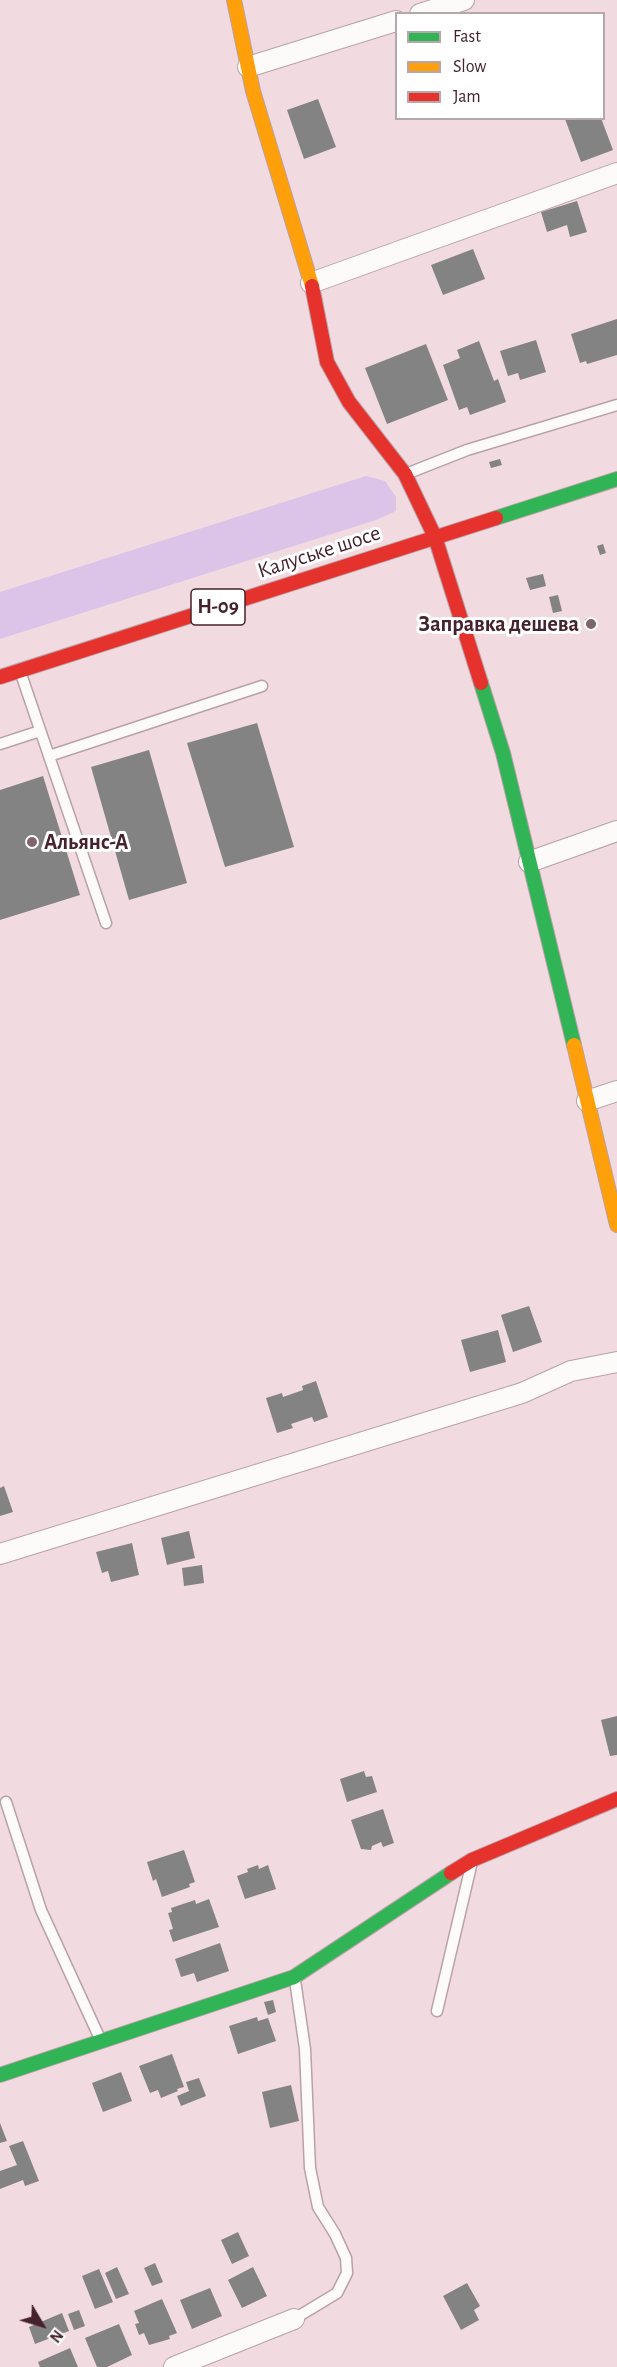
<!DOCTYPE html>
<html>
<head>
<meta charset="utf-8">
<style>
	body { margin:0 }
	#map { position:relative; width:617px; height:2367px; overflow:hidden; background:#f1dbe0; font-family:"Alegreya Sans",sans-serif }
	canvas { display:block }
	.legend { position:absolute; left:395px; top:12px; width:210px; height:108px; box-sizing:border-box; background:#fff; border:2px solid #b5a7ab; margin:0; padding:8px 10px; list-style:none; font-size:18px; color:#45222d }
	.legend li { display:flex; align-items:center; gap:12px; height:30px }
	.legend b { width:30px; border:2px solid #b5a7ab }
	.north { position:absolute; left:12px; top:2295px; width:60px; height:60px; -webkit-text-stroke:4px #fff; paint-order:stroke; rotate:128deg; font-size:16px; font-weight:700; line-height:24px; text-align:center; color:#45222d }
	.north::after { content:''; display:block; margin:auto; width:21px; height:27px; background:#45222d; clip-path:polygon(50% 0,100% 100%,50% 72%,0 100%) }
</style>
</head>
<body>
<div id="map">
<canvas width="617" height="2367"></canvas>
<ul class="legend">
<li><b style="height:8px;background:#30b455"></b>Fast</li>
<li><b style="height:8px;background:#ff9f0a"></b>Slow</li>
<li><b style="height:8px;background:#e5322d"></b>Jam</li>
</ul>
<div class="north">N</div>
</div>
<script>
const c = document.querySelector('canvas').getContext('2d');
c.lineJoin = 'round';
function paint(path, color) {
  c.fillStyle = color;
  c.fill(path, 'evenodd');
}
function toPath(rows) {
  const path = new Path2D();
  for (const r of rows) {
    path.moveTo(r[0], r[1]);
    for (let i = 2; i < r.length; i += 2) path.lineTo(r[i], r[i + 1]);
  }
  return path;
}
function stroke(path, color, width, dash) {
  c.strokeStyle = color;
  c.lineWidth = width;
  c.lineCap = dash ? 'butt' : 'round';
  c.setLineDash(dash || []);
  c.stroke(path);
}
function write(font, color, halo, rows, align = 'center') {
  c.font = font + ' "Alegreya Sans",sans-serif';
  c.lineWidth = 6;
  c.setLineDash([]);
  c.textBaseline = 'middle';
  c.strokeStyle = halo;
  c.fillStyle = color;
  for (const [text, x, y, turn = 0] of rows) {
    c.save();
    c.translate(x, y);
    c.rotate((+turn || 0) * Math.PI / 180);
    c.textAlign = isNaN(turn) ? turn : align;
    if (halo) c.strokeText(text, 0, 0);
    c.fillText(text, 0, 0);
    c.restore();
  }
}
paint(toPath([
	[366,476,385,481,396,497,396,511,376,520,0,639,0,592]
]), '#dcc4e9');
paint(toPath([
	[318,99,336,147,304,159,287,110],
	[601,118,613,150,581,162,565,119],
	[577,201,587,232,570,237,567,225,547,232,541,212],
	[473,249,485,279,443,295,431,265],
	[617,319,617,355,587,364,586,361,580,363,571,334],
	[536,340,546,372,520,380,518,373,508,376,500,351],
	[479,341,494,381,498,379,506,402,470,415,467,407,459,410,443,365,460,358,457,350],
	[426,344,448,400,387,424,365,368],
	[500,459,502,465,491,468,489,462],
	[603,544,606,553,600,555,597,546],
	[543,574,546,586,530,590,526,578],
	[558,595,562,611,553,613,549,597],
	[592,617,593,625,586,627,585,619],
	[257,723,294,847,225,867,187,743],
	[149,750,187,883,129,900,91,767],
	[43,776,80,895,0,920,0,790],
	[529,1306,542,1342,513,1352,501,1315],
	[498,1330,506,1362,470,1372,461,1340],
	[316,1381,328,1417,314,1422,312,1417,291,1424,293,1428,277,1433,266,1398,282,1393,283,1397,303,1390,302,1386],
	[4,1486,13,1512,0,1516,0,1488],
	[189,1531,195,1558,167,1565,161,1538],
	[132,1543,139,1575,111,1582,108,1571,102,1573,96,1552],
	[202,1565,204,1583,184,1586,182,1568],
	[617,1716,617,1755,610,1756,601,1720],
	[364,1771,366,1777,372,1776,377,1792,347,1802,340,1779],
	[383,1809,394,1843,383,1847,381,1842,372,1846,371,1850,361,1849,351,1820],
	[184,1850,195,1882,189,1884,190,1887,162,1897,156,1879,153,1881,147,1862],
	[258,1865,259,1869,268,1865,276,1889,245,1899,237,1876,248,1872,247,1869],
	[209,1899,219,1927,173,1942,169,1930,173,1929,168,1913,172,1912,171,1908,195,1900,196,1904],
	[220,1943,229,1971,197,1982,194,1973,181,1977,175,1959],
	[273,2000,276,2012,268,2015,264,2002],
	[257,2017,258,2021,268,2018,276,2041,238,2054,229,2026],
	[172,2054,184,2087,177,2089,178,2091,161,2098,158,2090,150,2093,139,2066],
	[121,2072,132,2101,103,2112,92,2083],
	[199,2078,206,2096,181,2106,177,2096,189,2091,186,2082],
	[291,2085,299,2121,270,2128,262,2092],
	[0,2123,7,2141,0,2143],
	[23,2141,39,2181,25,2186,23,2180,0,2189,0,2171,17,2165,9,2146],
	[238,2232,249,2256,232,2264,221,2240],
	[155,2263,163,2282,152,2286,144,2268],
	[117,2267,129,2294,116,2299,105,2273],
	[253,2267,267,2296,242,2308,228,2280],
	[99,2269,113,2302,95,2309,82,2276],
	[467,2283,480,2306,474,2310,479,2320,461,2330,443,2296],
	[210,2288,222,2316,192,2329,180,2300],
	[162,2299,177,2333,169,2336,170,2339,149,2345,144,2333,139,2335,135,2324,139,2323,134,2311],
	[79,2310,85,2326,74,2330,68,2314],
	[62,2313,69,2331,35,2344,29,2327],
	[119,2324,132,2355,107,2367,97,2367,85,2338],
	[70,2348,78,2367,40,2367,38,2362]
]), '#848384');
const lane = toPath([
	[406,474,467,450,617,405],
	[21,674,106,923],
	[0,744,40,731],
	[49,756,262,686],
	[6,1802,41,1910,101,2041],
	[437,2011,471,1866],
	[294,2319,337,2293,347,2273,346,2258,335,2234,318,2207,310,2168,305,2049,295,1980]
]);
const street = toPath([
	[420,14,464,0],
	[248,67,396,21],
	[311,283,617,173],
	[529,862,617,831],
	[587,1101,617,1091],
	[0,1554,522,1393,571,1371,617,1362],
	[174,2367,294,2319]
]);
const fast = toPath([
	[496,518,617,479],
	[481,683,503,753,574,1045],
	[0,2075,294,1977,451,1873]
]);
const slow = toPath([
	[234,0,253,91,312,286],
	[574,1045,617,1225]
]);
const jam = toPath([
	[312,286,327,362,349,402,405,474,435,537,481,683],
	[0,677,496,518],
	[451,1873,472,1860,617,1799]
]);
stroke(lane, '#baa1a7', 13);
stroke(street, '#baa1a7', 22);
stroke(fast, '#baa1a7', 16);
stroke(slow, '#baa1a7', 16);
stroke(jam, '#baa1a7', 16);
stroke(lane, '#fdfafa', 10);
stroke(street, '#fdfafa', 20);
stroke(fast, '#30b455', 14);
stroke(slow, '#ff9f0a', 14);
stroke(jam, '#e5322d', 14);
for (const [x, y, r, color] of [
	[591,624,6,"#81636c"],
	[32,842,6,"#81636c"]
]) {
  const dot = new Path2D();
  dot.arc(x, y, r, 0, 2 * Math.PI);
  c.fillStyle = color;
  c.fill(dot);
  stroke(dot, '#fff', 2);
}
for (const [x, y, w] of [
	[218,607,54]
]) {
  const box = new Path2D();
  box.roundRect(x - w / 2, y - 18, w, 36, 4.5);
  c.fillStyle = '#fff';
  c.fill(box);
  stroke(box, '#45222d', 1.5);
}
write('bold 21px', '#45222d', null, [
	["Н-09",218,607]
]);
write('22px', '#45222d', '#fff', [
	["Калуське шосе",319,552,-18]
]);
write('bold 22px', '#45222d', '#fff', [
	["Заправка дешева",579,624],
	["Альянс-А",44,842,"left"]
], 'right');
</script>
</body>
</html>
